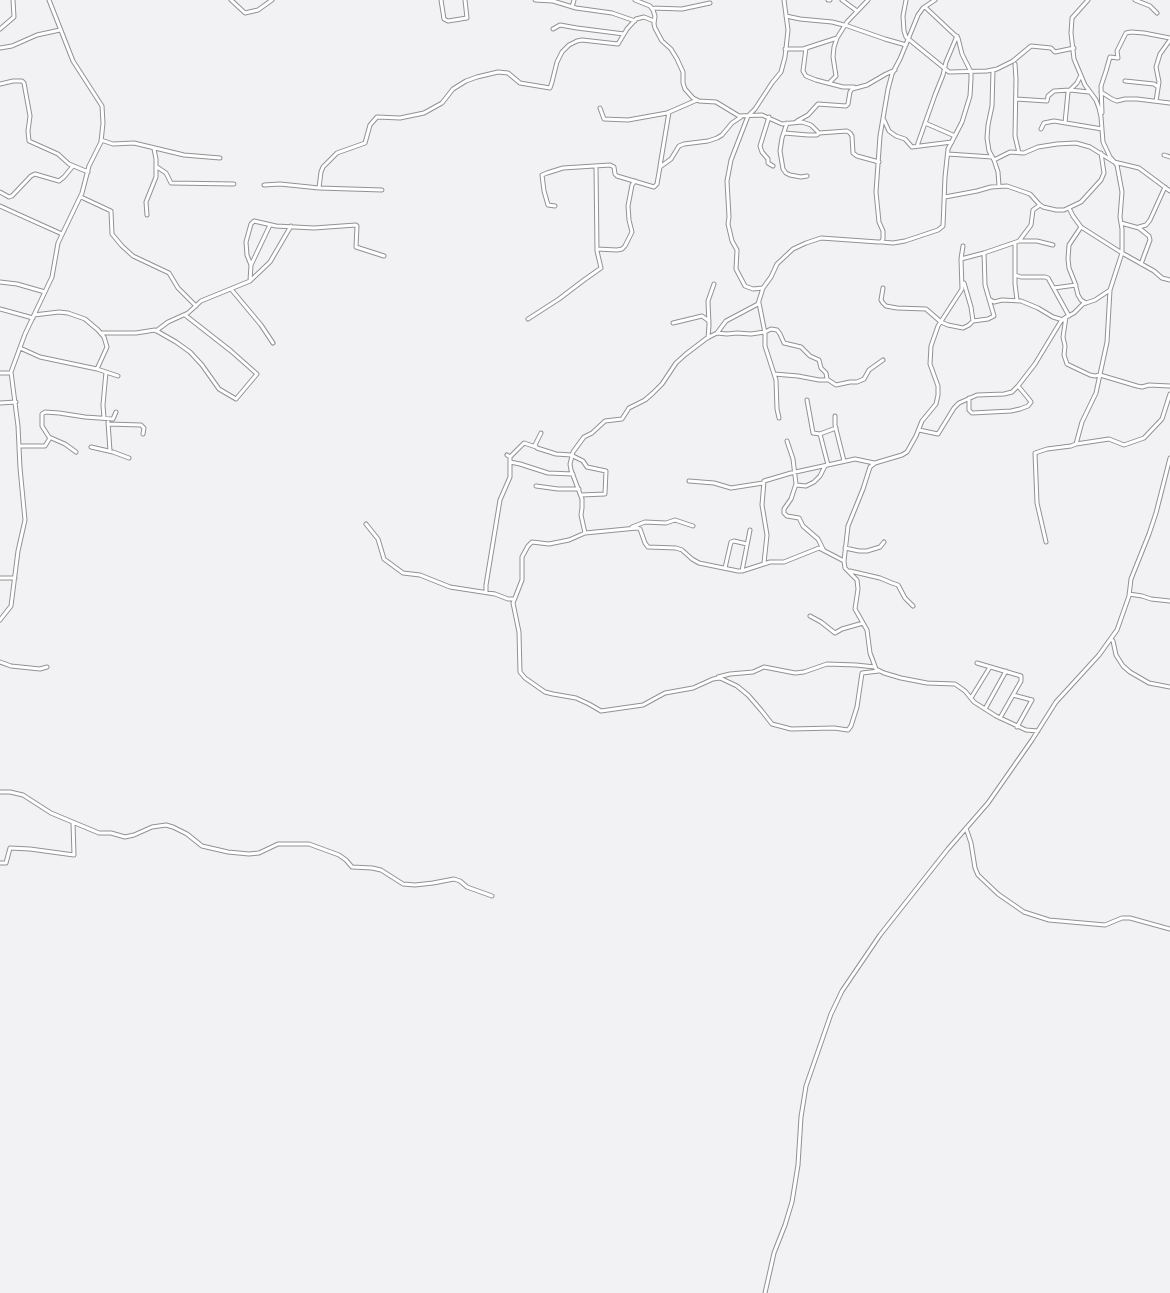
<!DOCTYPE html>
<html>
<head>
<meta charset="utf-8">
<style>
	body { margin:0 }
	canvas { display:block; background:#f2f2f4 }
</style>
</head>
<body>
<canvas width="1170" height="1293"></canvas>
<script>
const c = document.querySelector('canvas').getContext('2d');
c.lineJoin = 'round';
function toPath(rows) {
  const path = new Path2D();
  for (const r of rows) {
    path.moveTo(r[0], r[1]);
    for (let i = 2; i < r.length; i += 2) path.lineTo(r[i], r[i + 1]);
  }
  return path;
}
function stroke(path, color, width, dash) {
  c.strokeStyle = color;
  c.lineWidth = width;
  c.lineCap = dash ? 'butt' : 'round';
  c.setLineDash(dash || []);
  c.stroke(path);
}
const minor = toPath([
	[231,0,245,13,258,10,272,0],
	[441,0,444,19,448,21,467,18,465,0],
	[535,0,553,1,576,8,612,13,635,21],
	[635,0,650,6,653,10,655,16,654,24,655,28,662,41,671,49,677,59,683,72,683,83,685,89,693,98,699,101,716,102,739,116,762,115,782,124,802,122,811,125,819,133,847,131,850,133,852,136,853,153,857,156,879,162],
	[828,0,830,0],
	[842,0,857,11],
	[906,0,903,16,904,31,906,37,949,72,987,71,997,69,1013,61,1031,46,1051,48,1055,52,1074,48],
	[1135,0,1150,6,1157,13],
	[572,7,574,0],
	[652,8,682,9,710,3],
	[786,16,800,19,832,22,844,25],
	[845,25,885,39,906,45],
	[0,29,14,17,13,0],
	[553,29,560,25,577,28,624,34],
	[0,48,12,46,37,35,60,30],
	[806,48,803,71,806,76,816,80,843,87,854,87],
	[785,49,803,49,837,38,847,22,868,0],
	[1015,64,1016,79,1015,136,1019,153],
	[993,70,992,106,988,125,987,138,989,151,994,160,998,172,999,186],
	[1125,81,1154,84,1158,87],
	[829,83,836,76,833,57,834,47,837,38],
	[0,84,13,81,22,81,24,83,30,116,28,131,29,141,58,154,69,164,88,172],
	[1101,92,1112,99,1117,101,1125,99,1137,99,1170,103],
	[1016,99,1047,101,1048,96,1054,91,1070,90,1089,92],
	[1156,101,1159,82,1156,67,1160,54,1170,40],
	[600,108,604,119,628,120,667,113,697,100],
	[1102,113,1101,86,1106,71,1110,57,1118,58,1117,51,1126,33,1131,32,1144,33,1170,38],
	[769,117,760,146,762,152,768,159,768,163,773,166],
	[884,120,889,131,896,136,905,139,912,147,952,142],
	[797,121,808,115,818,104,846,106,848,104,850,92,852,89,867,85,886,74,895,70],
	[787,123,782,138,780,151,783,169,786,173,790,175,801,177,807,176],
	[925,123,955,136],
	[1065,123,1068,92,1077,83,1080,77],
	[1041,129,1044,123,1054,121,1102,129],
	[784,133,808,135,817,135,819,133],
	[101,140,113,144,134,143,184,155,220,158],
	[917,146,935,95,943,75,946,62,957,36],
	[948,154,992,157],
	[1164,155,1170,157],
	[994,160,1010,152,1024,153,1038,147,1057,144,1076,143,1090,147,1114,162,1139,168,1170,191],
	[660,166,669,112],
	[157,167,166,173,171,183,234,184],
	[264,185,280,184,319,188,382,190],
	[319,188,321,172,323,167,337,153,365,143,370,125,377,117,400,118,424,113,442,103,453,89,466,81,477,77,498,72,508,73,520,83,550,88,552,82,557,62,562,52,569,45,577,41,582,40,618,44,627,29,636,19,644,17,654,21],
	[0,192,9,197,12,196,31,176,35,174,59,181,64,177,73,166],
	[81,197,111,211,112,234,122,246,133,256,169,273,178,288,196,306],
	[945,197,977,191,991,187,1007,186,1030,194,1039,204,1043,207,1056,210,1064,210,1081,202,1101,180,1104,173,1101,153],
	[0,206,62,234],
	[555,206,548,205,544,191,542,175,547,173,563,168,610,165,614,167,615,174,617,176,654,187,657,184,660,167,671,159,679,146,684,144,708,141,717,138,722,135,732,123,741,117],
	[1069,208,1073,216,1081,227,1122,253,1154,271,1162,278,1170,280],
	[147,215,146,202,156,177,156,159,154,149],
	[1121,223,1139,228,1149,236,1150,240,1141,264],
	[1081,227,1069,245,1068,259,1069,268,1075,283,1078,295,1081,300,1086,303],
	[1139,227,1146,225,1150,220,1165,187],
	[1019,241,1037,241,1053,245],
	[882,242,893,243,905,241,938,230,943,226,945,177,948,149,962,122,970,96,971,79,971,72,962,54,958,38,925,7],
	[1015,243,1015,284,1017,300],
	[963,246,961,259,962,289,938,326,931,346,930,364,938,386,938,395,936,404,922,421,916,436,907,452,902,455,875,463,870,467,863,489,848,526,844,561,845,568,857,580,858,589,855,609,867,630,870,653,876,669,884,673,901,678,927,683,955,684,965,691,974,702,996,716,1026,730,1038,731],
	[597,249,617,250,622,249,625,246,632,232,629,220,628,206,632,185,635,181],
	[961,259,984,253,1019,241,1031,225,1033,210,1040,205],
	[251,265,270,225],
	[1015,275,1021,277,1045,277,1048,278,1069,316],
	[250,281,251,265,247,255,246,242,251,224,254,221,276,226,314,228,356,225,357,226,356,247,384,256],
	[0,282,17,284,45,292],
	[763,288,753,289,745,286,736,269,737,250,732,241,728,224,729,217,727,181,731,160,748,116,755,109,772,83,781,72,785,57,788,30,784,0],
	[883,288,881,300,883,303,886,306,897,308,926,309,941,322,948,325,963,328,969,325,973,321,971,307,964,283],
	[1054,288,1076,285],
	[231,289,261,325,273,343],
	[989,299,994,302,1002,300,1021,301,1038,308,1053,317,1063,320],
	[759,303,765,333,765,346,776,380,777,409,779,418],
	[0,309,33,318],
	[34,315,59,312,68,313,85,319,98,330,104,337,107,347,97,369],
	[1066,317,1063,337,1065,346,1064,355,1067,364,1071,366,1090,375,1095,376,1100,375,1137,386,1142,387,1149,385,1170,386],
	[528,319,559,299,584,280,601,268,597,251,596,166],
	[973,321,988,319,994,316,985,285,984,253],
	[673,323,702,316,709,321],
	[156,331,168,322,188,313,201,301,250,281,270,262,291,226],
	[102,333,136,333,155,330,176,342,190,352,202,365,219,389,236,399,257,374,231,351,185,315],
	[717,333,727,334,737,333,751,334,765,332,771,329,777,330,780,334,784,343,801,347,810,356,819,360,821,368,826,373,827,379,836,385,850,382,857,382,864,379,869,370,883,360],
	[708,338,709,325,708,301,714,284],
	[20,348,40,357,97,369,118,376],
	[0,373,11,373],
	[774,374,798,376,819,380,828,380],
	[969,398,969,410,972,413,1011,411,1020,409,1028,406,1031,402,1028,398,1018,386],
	[807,400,813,433,820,434,836,428],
	[0,403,16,402],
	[835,416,835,425,844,461],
	[104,418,103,405,106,372],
	[108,422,110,451],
	[108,424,141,425,144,428,143,434],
	[919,430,938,434,954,408,959,403,977,395,1004,394,1012,392,1018,386,1035,364,1061,321,1066,317,1074,313,1083,304,1095,300,1110,290],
	[541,433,535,445,537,448,556,454,571,455,583,461,587,467,606,471,605,494,581,495],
	[820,434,828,465],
	[787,441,793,459,796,484,791,499,784,509,784,513,787,516,799,518,803,526,818,539,823,549],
	[1076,444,1109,439,1124,445,1144,438,1162,419,1170,394],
	[20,446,45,446,50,438],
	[91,447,113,452,129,458],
	[76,452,65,444,49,437,42,426,42,414,45,412,59,413,85,417,113,419,116,412],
	[507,455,510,457,524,443,536,447],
	[510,462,520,464,548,473,573,474],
	[689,481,714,483,731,488,763,483],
	[796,485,806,486,814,482,820,476,825,466],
	[536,486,558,489,579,489],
	[366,524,378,539,384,559,403,573,420,575,450,587,495,594,508,599,514,599],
	[632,527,645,522,666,523,675,520,693,526],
	[585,533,581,515,582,508,582,499,571,470,570,464,573,452,584,437,592,433,605,421,622,419,629,408,645,400,653,393,662,384,676,363,686,354,707,338,717,333,726,321,758,304,763,288,771,277,777,264,793,249,806,243,821,238,878,242,881,242,883,239,883,231,879,222,876,192,880,136,888,89,892,74,900,59,918,15,923,8,935,0],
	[1046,542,1037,503,1035,453,1047,449,1071,446,1076,444,1082,422,1096,393,1107,342,1110,290,1122,253,1122,229,1120,217,1122,192,1117,165,1110,157,1103,142,1101,117,1099,108,1096,100,1085,85,1074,59,1071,33,1072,18,1088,0],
	[845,548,859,551,867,551,880,547,884,542],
	[844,561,819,548,784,562,770,562,742,571,738,571,699,563,692,559,682,550,676,548,648,547,645,543,640,529,637,528,585,533,569,540,549,544,532,542,528,546,522,557,522,580,513,603,519,632,520,672,525,678,545,692,553,694,576,698,589,704,601,711,643,705,665,693,693,688,713,679,720,678,737,686,748,695,761,710,772,724,791,729,834,728,848,730,851,726,857,707,862,673,879,671],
	[764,563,767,535,762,505,764,481,791,473,855,459,874,463],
	[725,568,731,542,734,541,747,544],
	[742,571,750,530],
	[850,571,880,578,892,583,898,585,905,598,913,606],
	[0,578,15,578],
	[486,592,486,585,500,500,510,477,510,457],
	[1129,594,1142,596,1151,599,1170,601],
	[810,616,821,622,835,633,842,629,863,623],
	[0,620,11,606,18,551,25,520,20,468,18,426,11,372,25,334,52,277,58,243,82,193,89,166,101,142,103,123,102,106,73,61,49,0],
	[1111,639,1113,641,1116,655,1123,666,1130,672,1149,683,1170,687],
	[0,662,11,666,40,669,47,667],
	[977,663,1021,676,1021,681,1000,718],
	[718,677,730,674,753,672,764,667,795,673,804,672,827,664,856,665,875,667],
	[1013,695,1032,700,1017,727],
	[971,698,990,667],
	[985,709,1006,671],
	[0,792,10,792,23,795,51,813,99,833,111,833,125,837,134,835,152,827,166,825,173,827,187,834,202,846,228,852,249,854,259,853,278,844,309,844,339,855,346,860,352,867,372,868,381,870,403,884,415,885,433,883,454,879,460,881,467,887,492,896],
	[966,828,971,843,975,868,978,875,998,894,1024,912,1049,920,1105,925,1122,918,1130,918,1170,929],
	[0,863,6,863,10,848,30,849,74,855,73,823],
	[765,1293,774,1253,785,1225,792,1202,798,1165,801,1117,806,1086,831,1014,842,991,880,935,948,849,988,803,1032,740,1056,702,1099,655,1117,630,1129,596,1131,579,1149,534,1156,513,1170,458]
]);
stroke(minor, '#929294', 5);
stroke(minor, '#fff', 3);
</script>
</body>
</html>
